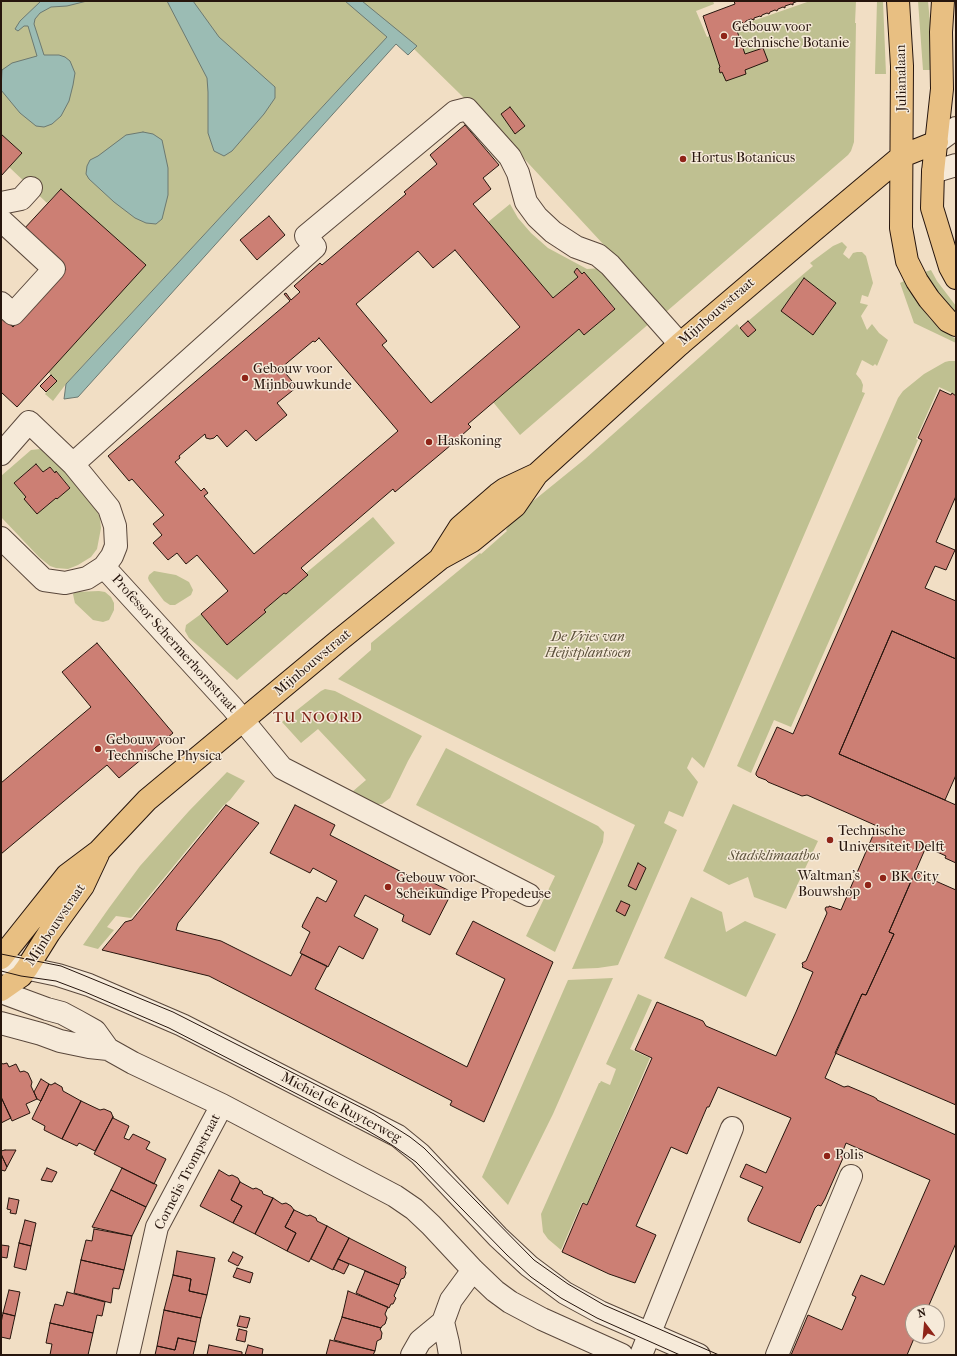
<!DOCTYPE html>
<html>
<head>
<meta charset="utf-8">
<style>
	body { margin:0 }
	#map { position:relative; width:957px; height:1356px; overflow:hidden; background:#f1dec4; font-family:"IM FELL French Canon",serif }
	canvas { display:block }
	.frame { position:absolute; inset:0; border:2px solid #26150d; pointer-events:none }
	.north { position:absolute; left:905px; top:1304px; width:40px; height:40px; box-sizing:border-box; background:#f6ead9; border:1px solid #a39587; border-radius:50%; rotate:344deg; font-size:11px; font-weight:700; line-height:16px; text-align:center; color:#26150d }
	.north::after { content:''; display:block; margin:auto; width:14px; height:18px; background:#8f2418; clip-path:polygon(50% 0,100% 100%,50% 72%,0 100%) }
</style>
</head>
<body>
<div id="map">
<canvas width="957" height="1356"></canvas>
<div class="frame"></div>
<div class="north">N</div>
</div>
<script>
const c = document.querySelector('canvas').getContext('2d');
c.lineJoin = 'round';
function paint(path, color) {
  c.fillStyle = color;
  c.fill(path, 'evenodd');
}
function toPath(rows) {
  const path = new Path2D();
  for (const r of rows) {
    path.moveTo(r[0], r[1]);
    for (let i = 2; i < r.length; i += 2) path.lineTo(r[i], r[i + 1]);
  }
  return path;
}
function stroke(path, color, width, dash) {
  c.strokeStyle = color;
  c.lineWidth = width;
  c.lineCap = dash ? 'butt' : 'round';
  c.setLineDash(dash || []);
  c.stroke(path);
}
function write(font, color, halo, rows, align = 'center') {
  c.font = font + ' "IM FELL French Canon",serif';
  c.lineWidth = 3;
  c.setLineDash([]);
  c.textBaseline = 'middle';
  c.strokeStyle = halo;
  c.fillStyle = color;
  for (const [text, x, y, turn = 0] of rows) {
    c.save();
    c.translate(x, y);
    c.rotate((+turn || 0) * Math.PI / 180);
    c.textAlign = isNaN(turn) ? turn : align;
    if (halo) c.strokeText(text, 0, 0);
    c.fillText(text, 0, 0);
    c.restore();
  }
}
paint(toPath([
	[1,1,713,1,714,4,696,11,707,37,810,1,856,1,855,23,856,23,854,142,851,151,848,155,666,312,504,137,414,49,397,33,339,89,66,384,53,401,45,394,57,381,48,372,145,265,61,189,47,203,9,167,22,153,1,134],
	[877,1,883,1,886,74,875,74],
	[918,1,928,1,931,33,933,70,923,70],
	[510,204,518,218,531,233,548,248,587,269,602,268,651,322,520,435,493,402,579,329,584,334,615,308,584,273,582,274,577,268,574,272,578,277,553,298,488,222],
	[842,242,847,247,843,254,849,259,853,253,857,252,862,252,866,256,873,283,868,297,862,295,860,303,868,305,861,316,867,330,872,324,879,333,888,340,877,366,875,364,873,366,862,360,856,374,861,380,863,385,862,392,865,393,704,768,692,757,687,768,698,782,683,817,669,811,664,823,677,830,618,965,598,968,572,969,635,825,338,679,371,650,371,643,480,553,481,554,507,531,506,530,508,527,506,523,585,459,737,324,740,328,813,266,810,263,833,246],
	[931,270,937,281,956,306,956,318,922,273],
	[906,280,916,300,930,319,944,331,956,339,956,343,914,323,900,283],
	[949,361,956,361,956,395,939,387,916,439,918,440,791,727,774,720,751,773,737,766,898,398,903,391,924,374,945,362],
	[40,449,48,453,94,504,100,518,101,528,97,549,91,557,78,565,68,569,56,568,50,566,39,557,1,517,1,476,31,450],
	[36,464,43,472,50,467,55,473,57,472,70,487,57,499,26,497,14,483],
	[373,517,395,543,237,680,189,638,185,631,186,625,201,614,227,644,266,612,264,610,284,593,286,594,307,576,306,573],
	[154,571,176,575,189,582,193,590,191,595,175,605,170,605,164,601,149,581,148,578,149,575],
	[99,591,105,592,111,597,114,603,114,610,109,620,103,622,93,620,75,603,74,599,73,594,75,592],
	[325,689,335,691,422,736,408,761,390,798,382,804,375,804,352,792,366,780,318,729,301,743,282,722,321,691],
	[446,748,598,826,604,832,603,842,555,952,526,936,555,876,416,805],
	[227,772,245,781,230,800,223,806,131,918,116,916,107,927,114,930,98,949,83,945,109,908,140,866,189,811],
	[733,804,818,841,786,909,754,897,748,877,729,885,703,871],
	[691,897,722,912,726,932,745,921,776,934,746,997,664,958],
	[613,978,553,1114,508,1205,482,1177,568,980],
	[638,994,652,1000,630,1049,650,1058,587,1204,582,1202,561,1250,548,1239,543,1232,541,1214,599,1083,600,1083,601,1081,610,1085,616,1069,606,1064]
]), '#bfc091');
const water = toPath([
	[41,1,87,1,67,6,51,7,40,13,35,19,34,24,44,55,59,55,65,57,70,61,75,73,73,85,69,101,61,116,52,124,44,127,36,126,20,113,1,90,2,70,12,63,37,56,28,26,24,26,18,31,15,29,20,21,41,1],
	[167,1,193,1,219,37,275,87,275,98,264,114,232,151,224,156,214,151,208,133,208,92,207,78,167,1],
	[345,1,362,1,417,46,408,55,396,44,78,397,64,399,66,384,387,37,345,1],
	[143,132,153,134,162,140,168,168,168,195,162,219,156,224,146,223,135,218,114,202,89,179,86,174,87,166,90,160,98,156,126,135,143,132]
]);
paint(water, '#9bbcb4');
stroke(water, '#6c7971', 1);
const building = toPath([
	[734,1,798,1,793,3,793,5,791,4,785,6,785,8,783,7,778,9,777,11,775,10,770,12,769,14,767,13,762,15,761,17,760,16,754,18,754,20,751,19,746,21,744,24,742,22,735,25,745,54,763,48,768,61,745,70,746,74,726,81,722,72,720,73,719,68,720,67,703,16,735,4,734,1],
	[510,107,525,126,515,134,501,114,510,107],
	[465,125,499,165,483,178,491,189,473,204,553,298,578,277,574,272,577,268,582,274,584,272,615,309,584,335,579,329,468,424,471,427,451,445,395,492,393,489,301,568,308,575,286,594,284,593,264,610,266,612,227,645,201,614,228,591,197,555,186,564,177,553,168,560,153,543,162,535,153,524,164,515,132,479,129,481,108,456,290,301,284,294,286,293,291,300,300,292,294,286,320,263,322,265,406,194,404,192,437,164,430,155,465,125],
	[455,250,520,327,431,403,382,345,387,341,356,304,418,251,433,268,455,250],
	[319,338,398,431,254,554,204,496,208,493,204,488,201,491,175,462,180,458,179,456,205,434,206,438,210,439,214,438,217,435,227,447,246,430,256,441,287,415,277,403,297,387,281,368,313,341,315,342,319,338],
	[1,134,22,153,1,176,1,134],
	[61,189,146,265,17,407,1,392,1,316,13,327,66,269,23,230,61,189],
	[269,216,285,235,257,260,240,240,269,216],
	[804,278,836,303,813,335,781,311,804,278],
	[748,321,756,330,748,337,740,328,748,321],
	[51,375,57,381,46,392,40,386,51,375],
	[940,390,951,395,952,393,956,396,956,496,936,542,955,550,946,570,935,566,925,588,956,601,956,659,892,631,839,754,956,805,956,863,945,858,946,856,926,847,889,932,894,934,866,995,862,994,825,1078,844,1087,848,1086,874,1097,877,1099,877,1100,956,1135,956,1243,926,1312,913,1312,913,1336,915,1336,907,1355,791,1355,808,1315,842,1330,856,1297,852,1295,861,1275,884,1285,930,1180,846,1143,841,1156,843,1156,843,1158,825,1199,821,1206,818,1205,815,1208,800,1243,751,1223,748,1221,748,1218,763,1187,740,1177,746,1164,766,1173,791,1118,718,1087,709,1107,707,1107,687,1154,671,1147,636,1226,656,1235,635,1283,609,1274,562,1252,582,1205,583,1203,587,1205,652,1058,635,1050,657,1002,703,1021,706,1026,776,1056,796,1012,813,972,802,967,803,966,802,963,806,961,827,913,825,909,826,907,829,907,829,906,841,910,877,826,807,795,802,796,768,782,766,780,758,777,756,775,756,773,777,727,793,734,922,440,918,438,919,436,940,390],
	[36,464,43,472,50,467,55,473,56,471,70,488,57,499,56,498,37,514,24,499,26,497,14,483,36,464],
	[892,631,956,659,956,775,945,800,839,754,892,631],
	[97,643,173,733,119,778,107,765,1,854,1,783,91,707,62,672,97,643],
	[226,805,259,823,178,923,176,930,221,941,291,976,302,954,327,966,315,989,467,1067,505,979,456,954,473,921,553,962,484,1122,450,1105,452,1101,209,976,102,950,125,922,132,920,226,805],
	[295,805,335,825,330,835,421,882,423,878,452,892,430,935,402,921,404,915,365,895,354,916,378,929,363,959,339,946,328,967,300,953,310,932,302,927,303,924,317,897,326,902,337,881,313,868,310,873,270,853,295,805],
	[638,863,646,868,636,890,628,886,638,863],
	[915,872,956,890,956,1105,835,1053,862,994,866,995,894,934,889,932,915,872],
	[621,901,630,905,625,916,616,911,621,901],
	[1,1063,3,1064,7,1063,9,1067,16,1064,20,1072,24,1071,28,1073,32,1082,31,1086,37,1099,26,1104,30,1113,12,1121,1,1097,1,1063],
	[41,1079,49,1084,41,1101,37,1099,34,1092,41,1079],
	[55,1083,62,1087,63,1091,81,1101,62,1139,44,1130,45,1126,32,1119,49,1084,51,1085,55,1083],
	[1,1097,11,1118,1,1123,1,1097],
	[81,1101,100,1110,104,1109,111,1112,113,1117,95,1151,79,1143,77,1146,62,1139,81,1101],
	[113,1117,113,1118,129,1126,124,1138,129,1140,133,1134,150,1142,146,1149,166,1159,154,1184,94,1154,113,1117],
	[5,1150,16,1150,7,1167,1,1154,1,1151,5,1150],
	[1,1154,7,1167,5,1171,1,1170,1,1154],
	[47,1168,57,1172,52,1182,41,1180,47,1168],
	[122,1168,157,1185,146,1207,111,1190,122,1168],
	[219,1170,229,1176,232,1175,238,1178,240,1182,231,1200,242,1206,233,1223,200,1206,219,1170],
	[240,1182,253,1189,256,1188,262,1191,263,1194,273,1198,255,1234,233,1223,242,1206,231,1200,240,1182],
	[111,1190,146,1207,132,1236,92,1227,111,1190],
	[9,1198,19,1200,16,1214,10,1213,11,1210,7,1209,9,1198],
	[273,1198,282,1204,286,1203,291,1206,294,1210,285,1227,296,1233,287,1251,255,1234,273,1198],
	[294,1210,307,1216,310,1215,316,1218,317,1221,327,1226,309,1262,287,1251,296,1233,285,1227,294,1210],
	[25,1220,36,1223,31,1246,19,1243,25,1220],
	[327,1226,349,1238,333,1270,311,1259,327,1226],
	[94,1229,132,1236,124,1270,81,1260,86,1240,92,1241,94,1229],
	[349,1238,406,1267,405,1270,406,1273,404,1278,401,1279,399,1285,338,1259,349,1238],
	[19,1243,31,1246,26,1270,14,1267,19,1243],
	[1,1245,9,1246,7,1258,1,1257,1,1245],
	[177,1251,215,1258,207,1295,189,1291,191,1279,173,1275,177,1251],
	[233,1252,243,1257,238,1266,228,1261,233,1252],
	[338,1259,349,1264,344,1274,333,1269,338,1259],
	[81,1260,124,1270,119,1289,113,1288,111,1303,74,1293,81,1260],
	[237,1268,253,1273,250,1283,233,1277,237,1268],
	[365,1271,399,1285,394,1296,396,1298,393,1304,391,1304,389,1308,356,1293,365,1271],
	[173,1275,191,1279,189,1291,207,1295,201,1318,164,1310,173,1275],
	[9,1290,20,1292,15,1316,3,1313,9,1290],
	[348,1291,388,1307,385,1314,387,1318,385,1324,382,1326,381,1328,342,1317,348,1291],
	[67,1292,105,1302,102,1316,97,1315,93,1333,50,1323,55,1304,63,1306,67,1292],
	[164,1310,201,1318,196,1342,178,1338,175,1350,157,1346,164,1310],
	[3,1313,15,1316,10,1339,1,1337,1,1323,3,1313],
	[240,1316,250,1318,247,1328,237,1326,240,1316],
	[342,1317,381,1328,380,1329,382,1333,381,1339,377,1341,375,1351,334,1340,342,1317],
	[50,1323,93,1333,88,1355,50,1355,52,1344,46,1343,50,1323],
	[239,1329,247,1331,245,1342,236,1340,239,1329],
	[178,1338,196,1342,193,1355,155,1355,157,1346,175,1350,178,1338],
	[330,1340,375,1351,373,1355,326,1355,330,1340],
	[209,1345,242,1352,242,1355,207,1355,209,1345],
	[248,1345,263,1349,262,1355,245,1355,248,1345]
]);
paint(building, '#cc7f74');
stroke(building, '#26150d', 1);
const minor = toPath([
	[937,142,956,128],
	[933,172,956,165],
	[1,203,21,199,31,188],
	[1,220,54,269,13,314,1,303],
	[1,454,29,422,73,464,109,508,115,526,116,546,112,556,104,567,87,578,65,583,44,580,1,538],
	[73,464,315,247,306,236,455,112,467,109,510,157,518,173,526,202,537,217,553,232,576,247,598,255,610,265,680,344],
	[104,567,232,707,282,768,529,895],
	[1,963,58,975,89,985,182,1025,398,1136,420,1154,498,1237,529,1266,565,1293,600,1312,699,1355],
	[1,992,47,1009,62,1013,77,1021,95,1031,108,1049,133,1063,222,1105,395,1196,414,1209,431,1225,473,1270,495,1291,510,1302,542,1319,622,1355],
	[1,1023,41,1034,60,1041,89,1047,108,1049],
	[443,1322,448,1343,450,1355],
	[128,1355,157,1227,222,1105],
	[412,1355,420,1341,443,1322,451,1300,473,1270],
	[641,1355,732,1128],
	[777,1355,851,1176]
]);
const major = toPath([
	[898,1,902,66,901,228,907,261,917,281,929,299,948,321,956,325],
	[943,1,941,32,942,89,933,172,932,208,950,267,956,278],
	[441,557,460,527,498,494,505,489,537,474],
	[1,958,67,875,99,851,147,800,337,642,441,558,472,541,515,506,537,474,680,344,814,230,902,156,937,142],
	[1,990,21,976,27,968,49,933,83,886,98,854]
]);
stroke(minor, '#59473b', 24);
stroke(major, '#26150d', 24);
stroke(minor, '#f6ead9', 22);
stroke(major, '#e8bf82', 22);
stroke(toPath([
	[1,954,61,966,173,1012,374,1114,410,1137,424,1148,534,1260,568,1284,604,1305,719,1355],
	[1,971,21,976,56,981,85,992,169,1028,365,1129,392,1145,416,1162,507,1255,531,1277,561,1298,597,1318,680,1355]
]), '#26150d', 1);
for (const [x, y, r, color] of [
	[724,36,4,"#8f2418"],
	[683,159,4,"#8f2418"],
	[245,378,4,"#8f2418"],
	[429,442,4,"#8f2418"],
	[98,749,4,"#8f2418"],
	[830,840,4,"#8f2418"],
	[883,878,4,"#8f2418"],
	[868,885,4,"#8f2418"],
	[388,887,4,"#8f2418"],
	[827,1156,4,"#8f2418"]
]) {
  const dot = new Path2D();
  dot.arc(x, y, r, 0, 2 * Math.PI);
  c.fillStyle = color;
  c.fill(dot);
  stroke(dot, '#f6ead9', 1.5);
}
write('14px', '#26150d', '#f6ead9', [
	["Gebouw voor",732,28],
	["Technische Botanie",732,44],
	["Hortus Botanicus",691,159],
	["Gebouw voor",253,370],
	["Mijnbouwkunde",253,386],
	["Haskoning",437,442],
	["Gebouw voor",106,741],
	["Technische Physica",106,757],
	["Technische",838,832],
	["Universiteit Delft",838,848],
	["Waltman's",860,877,"right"],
	["Bouwshop",860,893,"right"],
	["BK City",891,878],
	["Gebouw voor",396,879],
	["Scheikundige Propedeuse",396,895],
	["Polis",835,1156]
], 'left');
write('14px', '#26150d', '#f6ead9', [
	["Julianalaan",902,78,-91],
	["Mijnbouwstraat",717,312,-41],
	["Professor Schermerhornstraat",174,644,48],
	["Mijnbouwstraat",313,663,-40],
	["Mijnbouwstraat",56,925,-56],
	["Michiel de Ruyterweg",341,1108,28],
	["Cornelis Trompstraat",188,1172,-63]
]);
write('italic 14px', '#5c513b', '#f6ead9', [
	["De Vries van",588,638],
	["Heijstplantsoen",588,654],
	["Stadsklimaatbos",774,857]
]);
c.letterSpacing = '1px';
write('15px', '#7a1f14', '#f6ead9', [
	["TU NOORD",318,718]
]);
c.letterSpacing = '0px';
</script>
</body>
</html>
